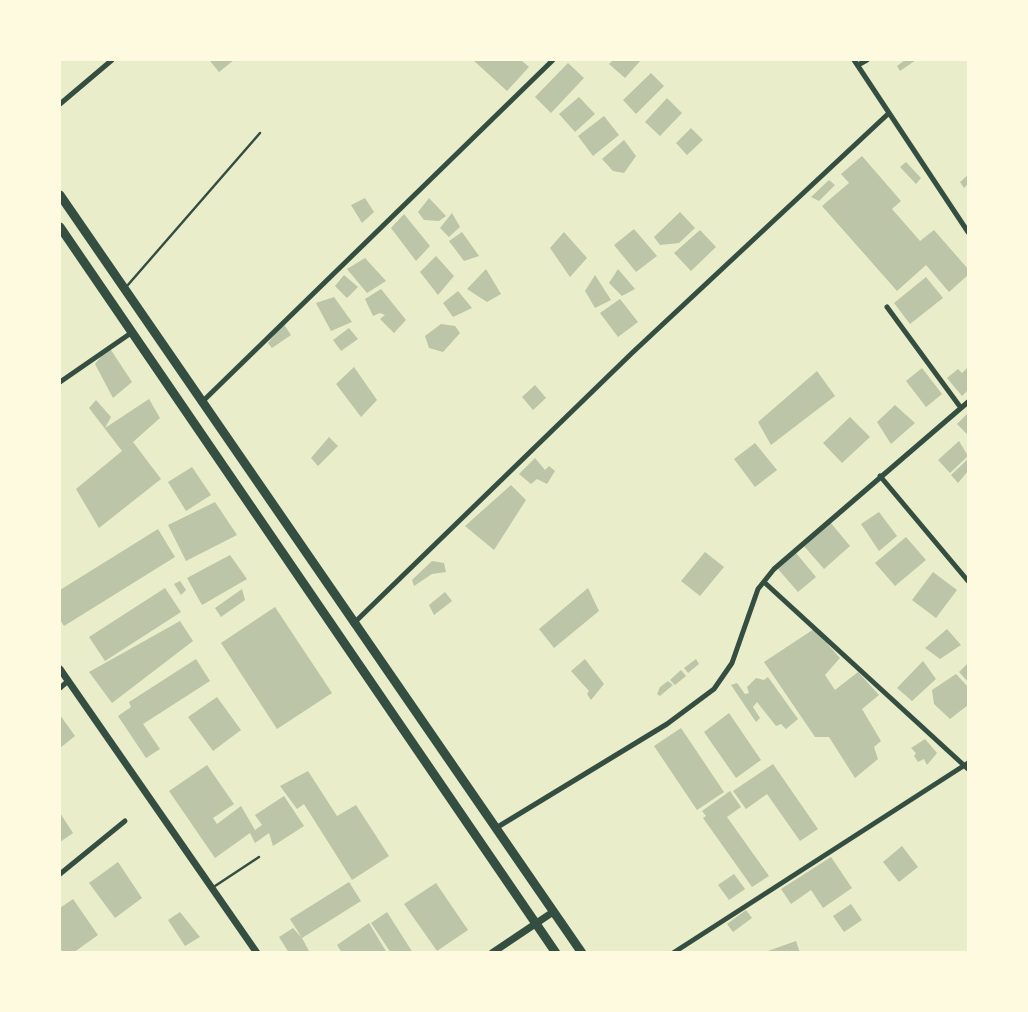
<!DOCTYPE html>
<html>
<head>
<meta charset="utf-8">
<style>
	body { margin:0 }
	#map { position:relative; width:1028px; height:1012px; overflow:hidden; background:#e9edc9; font-family:Ubuntu,sans-serif }
	canvas { display:block }
	.frame { position:absolute; inset:0; border:61px solid #fefae0; pointer-events:none }
</style>
</head>
<body>
<div id="map">
<canvas width="1028" height="1012"></canvas>
<div class="frame"></div>
</div>
<script>
const c = document.querySelector('canvas').getContext('2d');
c.lineJoin = 'round';
function paint(path, color) {
  c.fillStyle = color;
  c.fill(path, 'evenodd');
}
function toPath(rows) {
  const path = new Path2D();
  for (const r of rows) {
    path.moveTo(r[0], r[1]);
    for (let i = 2; i < r.length; i += 2) path.lineTo(r[i], r[i + 1]);
  }
  return path;
}
function stroke(path, color, width, dash) {
  c.strokeStyle = color;
  c.lineWidth = width;
  c.lineCap = dash ? 'butt' : 'round';
  c.setLineDash(dash || []);
  c.stroke(path);
}
paint(toPath([
	[212,60,234,60,219,72,210,61],
	[473,60,521,60,529,67,507,91],
	[613,60,641,60,625,78,609,64],
	[905,60,916,60,900,71,897,66],
	[568,63,584,78,551,113,535,97],
	[651,73,664,86,636,114,623,100],
	[579,97,595,114,575,132,559,114],
	[667,98,682,113,660,136,645,122],
	[604,116,619,135,593,156,578,136],
	[691,128,703,140,687,155,676,143],
	[624,140,636,156,624,173,613,171,602,159],
	[862,156,901,201,892,209,920,241,934,230,968,269,968,275,949,292,926,265,897,291,822,206,849,183,841,174],
	[906,162,921,178,916,184,900,167],
	[968,175,968,184,964,188,960,182],
	[829,180,835,185,819,201,811,197],
	[365,198,374,212,362,223,351,205],
	[429,198,446,216,439,221,424,220,418,212],
	[680,212,695,228,679,243,660,245,654,237],
	[452,213,460,227,449,237,440,228],
	[404,214,430,246,416,261,391,228],
	[634,229,657,256,636,272,614,245],
	[700,230,716,247,691,271,674,253],
	[462,232,479,256,464,261,449,241],
	[564,232,587,258,570,277,550,248],
	[436,256,454,276,438,295,420,272],
	[365,258,386,281,367,293,347,269],
	[486,269,501,294,487,302,467,289],
	[618,269,635,289,622,296,609,283],
	[344,275,358,287,347,298,335,286],
	[595,275,611,300,595,308,585,291],
	[926,277,943,298,910,324,894,303],
	[381,289,406,320,394,333,380,319,385,315,380,313,373,316,365,299],
	[458,291,472,308,453,317,443,303],
	[334,297,352,322,331,331,316,303],
	[620,299,638,322,618,337,600,313],
	[283,323,291,335,272,348,268,343],
	[441,324,455,326,460,333,443,352,429,348,425,336],
	[349,328,358,339,341,351,333,340],
	[109,347,132,382,113,398,95,364],
	[354,367,377,400,361,417,336,384],
	[968,367,968,390,962,396,947,378,958,369,962,373],
	[922,368,942,394,926,407,906,381],
	[817,371,835,396,771,445,758,422],
	[535,385,546,398,533,410,522,397],
	[149,399,160,418,133,442,161,479,99,528,76,489,122,451,89,408,96,400,111,417,105,428],
	[895,405,915,423,891,444,877,422],
	[968,413,968,435,957,424],
	[850,417,870,437,842,463,823,443],
	[329,437,338,446,318,466,311,458],
	[959,441,968,456,950,473,938,460],
	[755,443,777,470,755,487,734,459],
	[535,458,545,470,549,466,555,471,547,484,537,479,531,484,519,474],
	[968,459,968,471,958,483,951,475],
	[192,467,211,495,186,511,168,482],
	[511,485,526,500,494,550,465,526],
	[215,502,237,535,186,561,168,525],
	[879,512,897,536,879,551,861,524],
	[830,522,850,546,824,569,803,545],
	[158,529,175,557,64,626,60,620,60,590],
	[906,537,926,560,895,586,875,563],
	[705,552,724,567,700,596,681,581],
	[796,553,816,577,798,592,778,569],
	[230,555,247,579,202,605,187,578],
	[432,561,444,563,446,572,432,574,414,586,412,580],
	[933,572,957,590,936,618,912,600],
	[180,581,186,590,181,595,174,584],
	[165,588,181,612,105,661,89,637],
	[588,588,599,611,554,648,539,629],
	[242,589,245,600,221,617,215,608],
	[445,592,452,601,434,615,429,605],
	[275,607,332,693,277,729,221,643],
	[180,621,193,641,112,703,89,672],
	[814,629,840,658,825,675,835,690,858,672,879,695,862,709,881,741,874,747,878,759,855,778,829,737,815,737,764,662],
	[947,629,961,645,940,659,925,648],
	[196,659,210,681,143,724,160,749,146,758,118,716,131,707,129,702],
	[585,659,604,684,591,700,587,694,589,691,571,671],
	[696,659,699,664,688,673,684,668],
	[923,661,936,679,912,701,897,688],
	[968,663,968,682,959,672],
	[681,670,686,676,675,685,670,680],
	[956,674,968,687,968,705,950,719,934,704,932,690],
	[768,677,798,719,786,729,781,724,776,726,757,702,753,707,760,718,756,722,731,685,737,683,745,694,749,693,747,687,756,678,764,680],
	[668,681,673,685,660,696,657,694,660,687],
	[217,697,241,730,213,751,188,717],
	[729,713,761,760,736,778,704,732],
	[60,715,75,736,60,748],
	[681,728,724,792,697,810,654,746],
	[925,739,937,753,927,765,924,759,918,762,914,756,916,753,911,748],
	[773,764,818,829,800,841,767,794,746,809,733,791],
	[207,765,234,804,213,818,217,824,241,806,255,830,262,825,255,815,284,796,304,826,273,846,269,833,255,843,250,833,215,858,169,791],
	[308,771,337,816,356,805,389,856,352,880,304,804,297,809,280,786],
	[730,791,741,807,727,817,769,876,752,887,703,818,706,816,702,811],
	[60,813,73,833,60,842],
	[902,846,918,867,899,882,883,862],
	[831,857,852,888,823,908,811,890,791,904,781,889],
	[118,862,142,898,115,918,89,883],
	[734,874,745,889,729,900,718,885],
	[349,882,361,901,302,938,310,953,289,953,279,937,293,928,302,938,290,919],
	[436,883,468,930,437,951,404,904],
	[73,899,98,935,73,953,63,953,60,948,60,908],
	[851,904,862,920,844,932,833,916],
	[746,910,752,918,733,932,727,924],
	[180,912,200,937,185,946,168,920],
	[387,912,413,953,391,953,371,923],
	[369,923,387,953,342,953,337,945],
	[796,941,800,953,765,953,765,952]
]), '#bcc5a7');
stroke(toPath([
	[127,286,260,133],
	[212,888,259,857]
]), '#344e41', 2.5);
stroke(toPath([
	[854,60,968,232],
	[858,65,867,60],
	[60,104,112,60],
	[887,307,961,408],
	[60,382,131,333],
	[201,403,553,60],
	[880,476,968,581],
	[764,582,968,769],
	[353,624,632,353,889,113],
	[60,688,68,681],
	[496,828,667,724,714,689,732,663,758,589,774,569,968,402],
	[60,874,125,821],
	[673,953,968,763]
]), '#344e41', 5);
stroke(toPath([
	[60,669,257,953],
	[492,953,553,912]
]), '#344e41', 7);
stroke(toPath([
	[60,195,582,953],
	[60,227,556,953]
]), '#344e41', 9);
</script>
</body>
</html>
